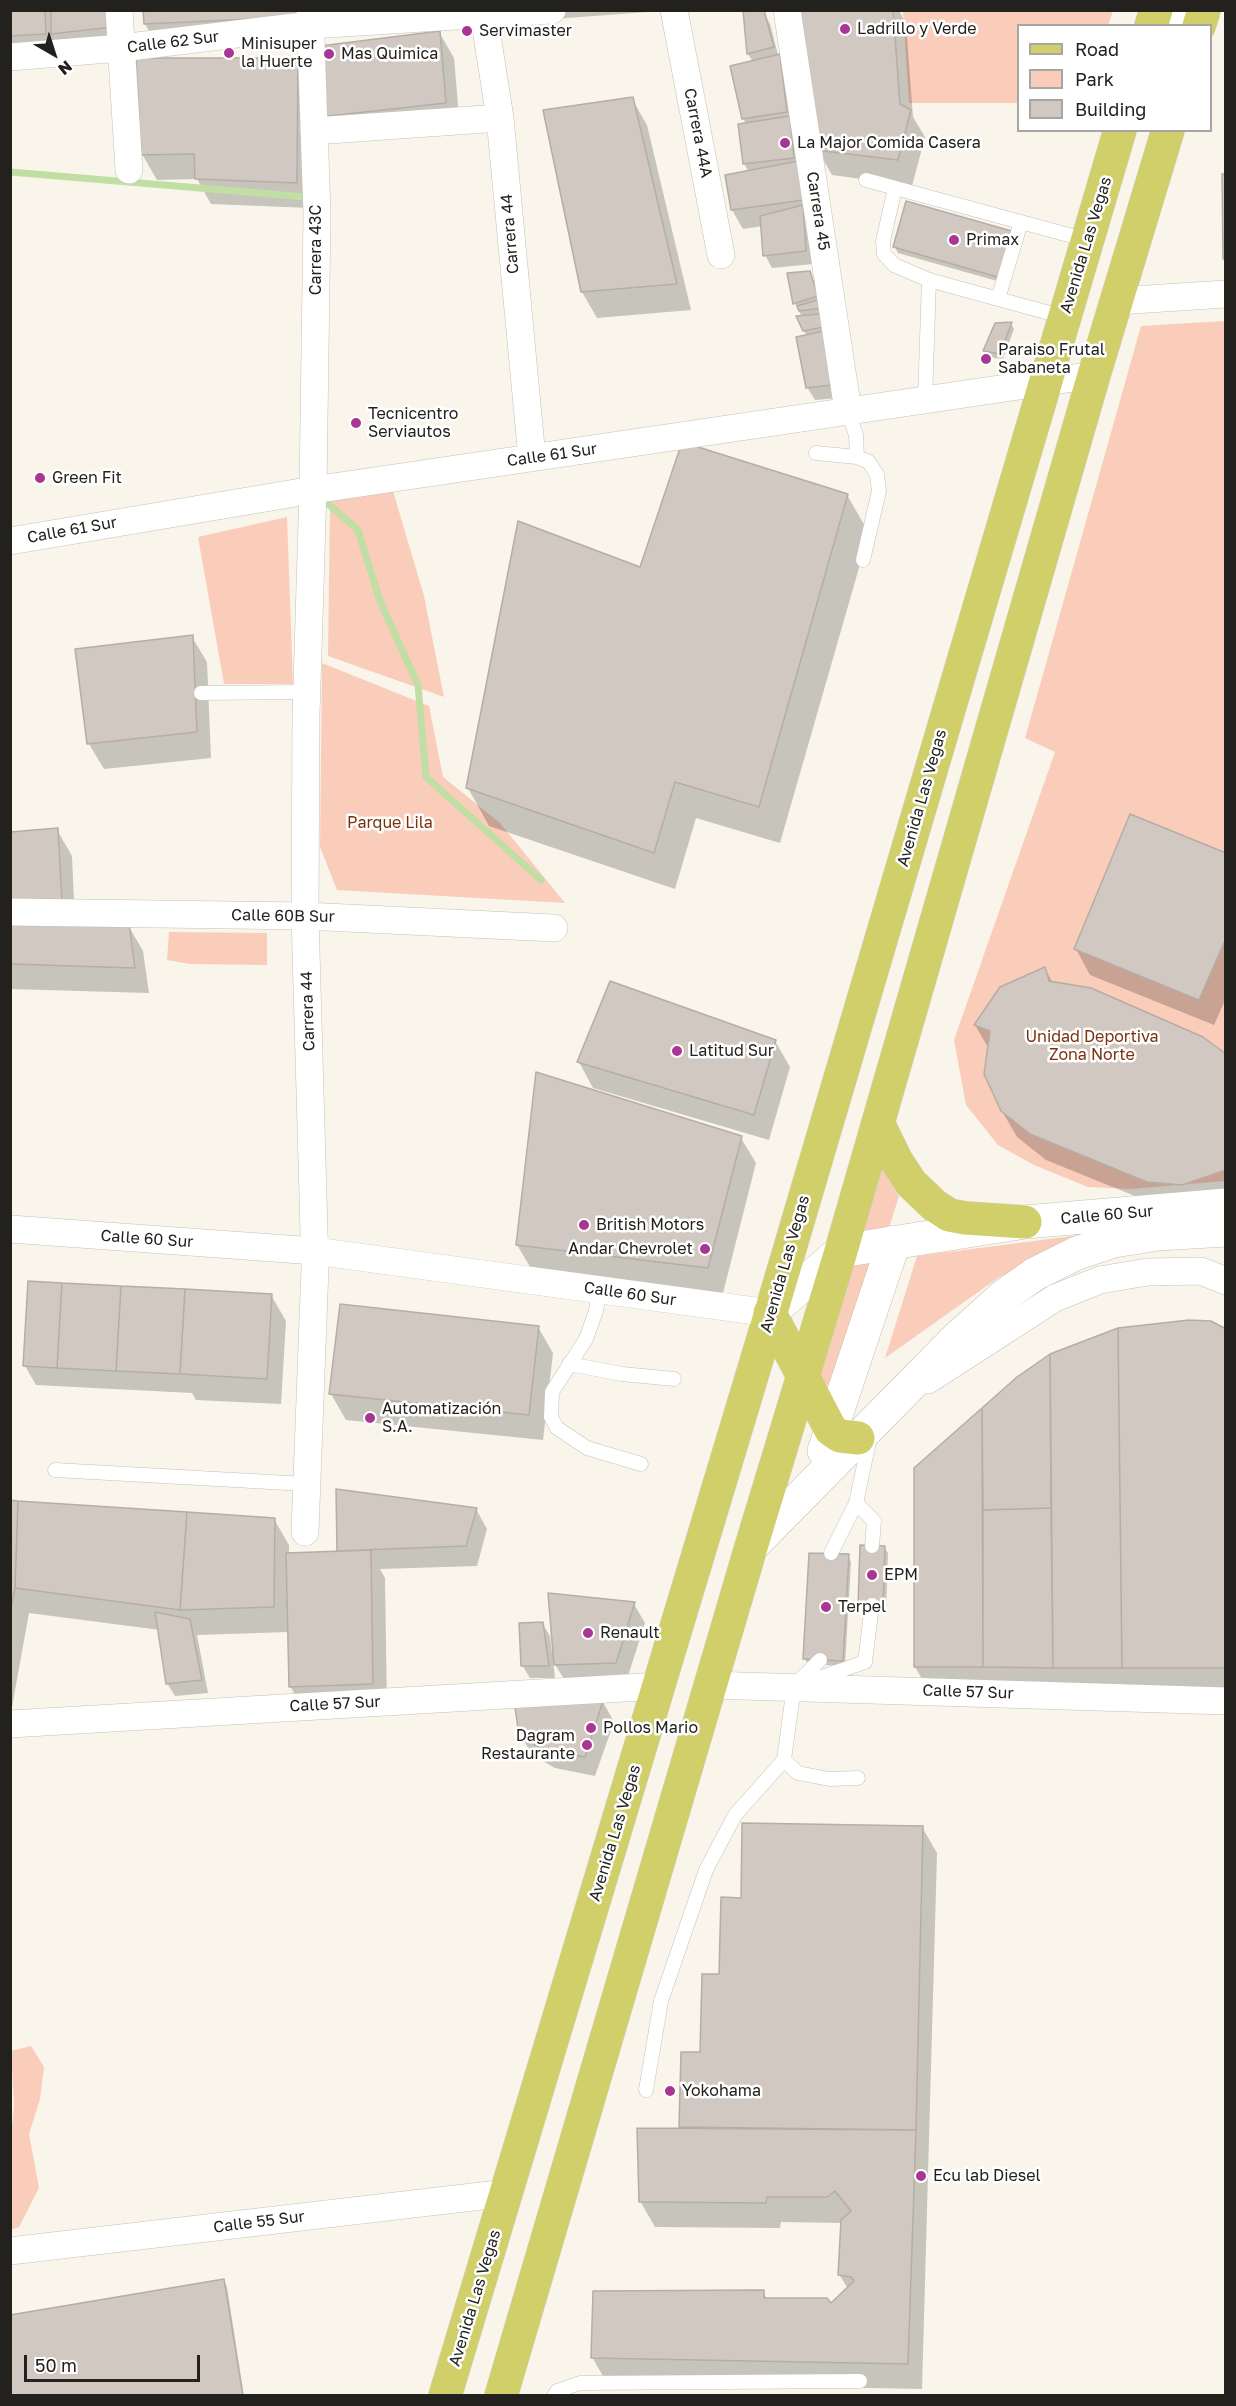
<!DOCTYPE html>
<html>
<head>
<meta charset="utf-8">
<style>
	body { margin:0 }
	#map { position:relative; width:1236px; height:2406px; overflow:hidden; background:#f9f5eb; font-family:"Golos Text",sans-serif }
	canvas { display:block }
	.frame { position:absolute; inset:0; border:12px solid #22211d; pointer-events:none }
	.legend { position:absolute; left:1017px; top:24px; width:195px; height:108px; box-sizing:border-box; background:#fff; border:2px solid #a7a6a5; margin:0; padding:8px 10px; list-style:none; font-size:18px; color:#22211d }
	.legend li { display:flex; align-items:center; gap:12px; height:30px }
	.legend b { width:30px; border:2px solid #a7a6a5 }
	.north { position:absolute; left:24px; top:24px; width:60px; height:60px; -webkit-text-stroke:4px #fff; paint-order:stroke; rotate:141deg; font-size:16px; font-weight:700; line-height:24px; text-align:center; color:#22211d }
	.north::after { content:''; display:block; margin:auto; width:21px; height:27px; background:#22211d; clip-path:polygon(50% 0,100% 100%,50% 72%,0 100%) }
	.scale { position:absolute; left:24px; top:2355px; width:176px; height:27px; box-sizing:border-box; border:3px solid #22211d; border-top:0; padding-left:8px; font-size:18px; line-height:21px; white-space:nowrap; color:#22211d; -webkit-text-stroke:4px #fff; paint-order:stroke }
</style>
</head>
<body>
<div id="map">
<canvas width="1236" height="2406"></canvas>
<div class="frame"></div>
<ul class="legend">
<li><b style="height:8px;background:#d1cf6a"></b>Road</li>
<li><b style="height:16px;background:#faccba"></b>Park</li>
<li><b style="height:16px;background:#d1c8c1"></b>Building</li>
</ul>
<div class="north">N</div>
<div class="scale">50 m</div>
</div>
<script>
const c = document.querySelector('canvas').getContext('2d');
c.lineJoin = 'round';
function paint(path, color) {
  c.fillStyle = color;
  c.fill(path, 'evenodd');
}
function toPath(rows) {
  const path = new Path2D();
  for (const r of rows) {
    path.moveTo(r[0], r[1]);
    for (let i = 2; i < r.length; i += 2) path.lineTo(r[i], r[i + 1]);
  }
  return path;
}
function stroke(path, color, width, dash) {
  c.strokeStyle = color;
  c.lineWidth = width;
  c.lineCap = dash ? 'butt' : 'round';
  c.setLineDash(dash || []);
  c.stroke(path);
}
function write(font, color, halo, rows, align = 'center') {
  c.font = font + ' "Golos Text",sans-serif';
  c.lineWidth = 5;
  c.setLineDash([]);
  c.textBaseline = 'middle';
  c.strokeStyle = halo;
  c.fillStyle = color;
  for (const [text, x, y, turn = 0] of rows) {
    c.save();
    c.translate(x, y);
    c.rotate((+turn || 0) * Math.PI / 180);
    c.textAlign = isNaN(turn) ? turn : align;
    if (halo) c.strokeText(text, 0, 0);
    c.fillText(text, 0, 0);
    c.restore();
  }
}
paint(toPath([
	[903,11,903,10,1113,11,1108,25,1018,26,1018,103,909,103],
	[1225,321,1225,1181,1131,1189,1088,1187,1034,1165,998,1145,966,1105,954,1040,1055,752,1025,738,1141,326],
	[393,491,424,596,444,697,328,656,330,501],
	[287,517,293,684,224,684,198,537],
	[322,663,429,706,443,777,500,823,565,903,337,890,320,847],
	[169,932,267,933,267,965,190,964,167,960],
	[878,1159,899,1196,839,1388,810,1380],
	[1104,1232,1043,1253,998,1278,885,1358,917,1256],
	[31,2046,44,2067,40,2099,29,2134,39,2188,19,2227,11,2230,10,2151,14,2104,11,2051]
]), '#faccba');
paint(toPath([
	[10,10,123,10,127,52,68,59,55,38,56,53,10,55],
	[145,10,307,10,308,42,160,49,145,24],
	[520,10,648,10,648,12,526,21],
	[797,10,899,10,906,24,913,117,925,137,912,186,832,175,817,149],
	[763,11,770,24,778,55,790,76,813,264,772,268,765,255,763,226,743,229,732,210,749,172,744,164,746,124,743,118,753,62,748,54],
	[439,32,454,58,460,128,322,116],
	[297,60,312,86,311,208,211,204,197,179,157,180,142,154],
	[632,99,647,125,691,310,597,318,582,292],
	[1014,233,1004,283,898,253,895,247],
	[809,272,816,285,839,398,815,400,807,387,807,336,804,331,802,317,795,303,789,274],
	[1011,323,1014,329,1003,359,988,357,985,351],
	[847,495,869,533,780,843,696,818,675,889,489,826,468,788,641,568],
	[192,637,207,662,211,758,104,769,89,744],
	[57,830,72,856,75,923,128,925,143,951,149,993,10,989,10,834],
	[1226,854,1226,998,1214,1025,1090,975,1076,949],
	[1045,969,1053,983,1226,1056,1226,1201,1162,1207,1046,1160,1017,1137,1002,1111,989,1049,975,1025],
	[775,1041,790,1067,769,1140,593,1088,579,1062],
	[741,1138,756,1163,723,1293,532,1270,517,1245],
	[271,1295,286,1321,281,1404,196,1400,192,1393,36,1385,25,1366],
	[538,1327,553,1353,543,1440,346,1420,331,1394],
	[1226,1331,1226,1693,930,1693,915,1667,915,1469,1018,1378,1050,1356],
	[338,1491,476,1509,487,1529,477,1566,380,1569,385,1578,387,1710,305,1712,290,1686,289,1632,197,1635,208,1693,175,1696,167,1683,160,1630,29,1613,10,1718,10,1501,274,1519,289,1545,289,1554,338,1553],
	[884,1547,888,1553,886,1611,863,1610,859,1605],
	[848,1556,851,1562,845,1666,808,1664,805,1659],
	[634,1604,645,1623,626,1682,567,1684,553,1661,555,1678,530,1678,522,1665,542,1623,550,1636,552,1653,554,1653],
	[603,1702,614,1722,595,1776,555,1768,532,1755,521,1735],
	[922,1827,937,1853,922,2389,607,2383,592,2357,763,2292,767,2299,831,2305,848,2289,839,2274,843,2223,781,2222,780,2228,655,2227,640,2201,682,2130,681,2126,742,1899],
	[224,2281,227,2287,244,2396,10,2396]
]), '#0003');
stroke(toPath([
	[10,172,306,197],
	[326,502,358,530,380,601,418,685,426,777,541,880]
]), '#c1dea5', 7);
const building = toPath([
	[10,10,45,10,46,34,10,36,10,10],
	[51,10,111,10,113,27,51,34,51,10],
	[143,10,294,10,294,17,144,24,143,10],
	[743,10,764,10,774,47,747,54,743,10],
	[796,10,893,10,900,104,911,110,898,160,816,150,796,10],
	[440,31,446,103,320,117,320,46,440,31],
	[780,54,787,112,742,119,730,66,780,54],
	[136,58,298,58,297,183,195,179,194,154,141,155,136,58],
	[633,97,677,284,581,292,543,110,633,97],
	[790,116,794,158,743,164,738,124,790,116],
	[798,161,804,200,731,210,725,175,798,161],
	[1222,174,1226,174,1226,259,1223,259,1222,174],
	[906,201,1015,232,1001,278,893,247,906,201],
	[803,205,806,251,763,256,760,216,803,205],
	[810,271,818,296,793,304,787,273,810,271],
	[818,300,822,308,799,311,797,306,818,300],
	[820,314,824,327,803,331,796,316,820,314],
	[1012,322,1000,354,983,351,995,323,1012,322],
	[824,331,832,385,806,388,796,337,824,331],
	[682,442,848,494,759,807,675,782,654,853,466,788,518,521,640,567,682,442],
	[193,635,197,732,87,744,75,649,193,635],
	[1130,814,1226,853,1226,938,1199,1000,1074,949,1130,814],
	[58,828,62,901,10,900,10,832,58,828],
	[10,920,129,923,135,968,10,964,10,920],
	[1045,967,1049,981,1091,988,1203,1037,1226,1054,1226,1170,1182,1185,1147,1182,1030,1134,1001,1111,984,1074,990,1031,974,1025,1000,987,1045,967],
	[610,981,776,1040,754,1115,577,1062,610,981],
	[536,1072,742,1136,708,1268,516,1245,536,1072],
	[28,1281,62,1283,57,1368,23,1366,28,1281],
	[62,1283,121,1286,116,1371,57,1368,62,1283],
	[121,1286,185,1289,180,1374,116,1371,121,1286],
	[185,1289,272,1294,267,1379,180,1374,185,1289],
	[340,1304,539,1326,529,1415,329,1394,340,1304],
	[1189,1320,1211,1321,1226,1329,1226,1668,1122,1668,1118,1328,1189,1320],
	[1118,1328,1122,1668,1053,1668,1050,1354,1118,1328],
	[1050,1354,1051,1508,983,1510,982,1408,1017,1377,1050,1354],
	[982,1408,983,1667,914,1667,914,1468,982,1408],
	[336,1489,477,1508,466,1546,337,1551,336,1489],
	[10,1500,18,1501,15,1588,10,1614,10,1500],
	[18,1501,187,1512,180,1610,15,1588,18,1501],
	[1051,1508,1053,1668,983,1667,983,1510,1051,1508],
	[187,1512,275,1518,274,1607,180,1610,187,1512],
	[860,1545,885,1546,883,1606,858,1605,860,1545],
	[371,1550,373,1684,289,1687,286,1553,371,1550],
	[809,1553,849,1554,843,1661,803,1659,809,1553],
	[548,1593,635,1602,616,1663,554,1665,548,1593],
	[155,1612,190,1619,202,1680,166,1684,155,1612],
	[543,1622,549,1666,521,1666,519,1623,543,1622],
	[603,1701,585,1757,543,1749,519,1736,515,1707,603,1701],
	[742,1823,923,1826,916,2130,679,2127,681,2052,700,2052,702,1974,719,1974,721,1897,741,1898,742,1823],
	[637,2128,916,2130,908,2364,591,2358,593,2291,764,2290,764,2298,827,2298,831,2303,854,2281,851,2277,838,2275,841,2220,851,2211,835,2191,827,2197,767,2197,766,2203,639,2202,637,2128],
	[224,2279,243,2396,10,2396,10,2315,224,2279]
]);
paint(building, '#d1c8c1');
stroke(building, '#b5ada6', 1.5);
const lane = toPath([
	[866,180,1087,240],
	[895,188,883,241,884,254,894,265,929,280,1064,317],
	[998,299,1021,222],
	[925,400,929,280],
	[848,411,856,435,857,457],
	[816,453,857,457,869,462,877,475,879,491,863,560],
	[201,693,307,692],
	[599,1289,596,1311,586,1339,552,1392,551,1417,557,1428,587,1448,641,1464],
	[569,1364,622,1374,674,1379],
	[55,1470,306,1484],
	[856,1503,874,1521,872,1546],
	[831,1553,856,1503,870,1437],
	[810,1681,865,1662,872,1605],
	[784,1760,798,1773,829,1779,858,1778],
	[646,2090,661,2001,706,1870,735,1815,784,1760,794,1686,820,1660],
	[554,2396,557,2391,580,2383,860,2381]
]);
const street = toPath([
	[119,10,129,170],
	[483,10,500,118,532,458],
	[674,10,721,255],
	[787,10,848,411],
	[1181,26,1183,10],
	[10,57,121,48,311,25,552,10],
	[314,131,500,118],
	[1117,301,1226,294],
	[10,541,313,490,1094,375],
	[10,912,305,916,554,928],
	[10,1229,315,1251,770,1313],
	[928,1380,1055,1298,1100,1280,1147,1272,1201,1271,1226,1281],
	[305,1532,315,1267,305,916,306,715,313,490,317,214,310,10],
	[710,1685,1226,1701],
	[10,1724,659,1686],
	[10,2251,507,2193]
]);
const secondary = toPath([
	[770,1313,841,1251,1025,1222,1226,1205],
	[824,1451,894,1242],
	[751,1547,957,1338,1005,1295,1035,1274,1077,1253,1114,1241,1158,1234,1226,1230]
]);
const primary = toPath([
	[1151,26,1156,10],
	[1199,26,1204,10],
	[878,1123,896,1160,911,1183,934,1205,949,1215,965,1218,1025,1222],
	[770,1313,831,1430,840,1436,858,1438],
	[445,2396,769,1319,1120,130],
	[501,2396,751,1547,841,1251,1094,375,1168,130]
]);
stroke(lane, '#c5c1b7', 15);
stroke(street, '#c5c1b7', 28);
stroke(secondary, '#c5c1b7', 34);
stroke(primary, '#d3d3d2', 34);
stroke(lane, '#fff', 14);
stroke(street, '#fff', 27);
stroke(secondary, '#fff', 33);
stroke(primary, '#d1cf6a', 33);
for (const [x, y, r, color] of [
	[845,29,6,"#a83692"],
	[467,31,6,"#a83692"],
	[229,53,6,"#a83692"],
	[329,54,6,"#a83692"],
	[785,143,6,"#a83692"],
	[954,240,6,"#a83692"],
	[986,359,6,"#a83692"],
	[356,423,6,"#a83692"],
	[40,478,6,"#a83692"],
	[677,1051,6,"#a83692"],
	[584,1225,6,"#a83692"],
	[705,1249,6,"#a83692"],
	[370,1418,6,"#a83692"],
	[872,1575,6,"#a83692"],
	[826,1607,6,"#a83692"],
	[588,1633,6,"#a83692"],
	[591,1728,6,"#a83692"],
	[587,1745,6,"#a83692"],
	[670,2091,6,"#a83692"],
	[921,2176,6,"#a83692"]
]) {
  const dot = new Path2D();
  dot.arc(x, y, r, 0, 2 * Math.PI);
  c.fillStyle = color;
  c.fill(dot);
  stroke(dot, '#fff', 2);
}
write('16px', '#22211d', '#fff', [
	["Ladrillo y Verde",857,29],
	["Servimaster",479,31],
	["Minisuper",241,44],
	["la Huerte",241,62],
	["Mas Quimica",341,54],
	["La Major Comida Casera",797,143],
	["Primax",966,240],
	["Paraiso Frutal",998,350],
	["Sabaneta",998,368],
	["Tecnicentro",368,414],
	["Serviautos",368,432],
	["Green Fit",52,478],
	["Latitud Sur",689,1051],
	["British Motors",596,1225],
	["Andar Chevrolet",693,1249,"right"],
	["Automatización",382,1409],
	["S.A.",382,1427],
	["EPM",884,1575],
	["Terpel",838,1607],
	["Renault",600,1633],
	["Pollos Mario",603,1728],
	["Dagram",575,1736,"right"],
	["Restaurante",575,1754,"right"],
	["Yokohama",682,2091],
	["Ecu lab Diesel",933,2176]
], 'left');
write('16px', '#22211d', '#fff', [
	["Calle 62 Sur",173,42,-7],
	["Carrera 44A",698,133,79],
	["Carrera 45",818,211,81],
	["Carrera 44",510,234,-95],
	["Avenida Las Vegas",1086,245,-73],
	["Carrera 43C",316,250,-90],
	["Calle 61 Sur",552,455,-8],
	["Calle 61 Sur",72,530,-10],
	["Avenida Las Vegas",922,798,-74],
	["Calle 60B Sur",283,916,1],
	["Carrera 44",308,1011,-92],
	["Calle 60 Sur",1107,1215,-5],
	["Calle 60 Sur",147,1239,4],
	["Avenida Las Vegas",785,1264,-74],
	["Calle 60 Sur",630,1294,8],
	["Calle 57 Sur",968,1692,2],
	["Calle 57 Sur",335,1704,-3],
	["Avenida Las Vegas",615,1833,-73],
	["Calle 55 Sur",259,2222,-7],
	["Avenida Las Vegas",475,2298,-73]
]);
write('16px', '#7a310e', '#fff', [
	["Parque Lila",390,823],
	["Unidad Deportiva",1092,1037],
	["Zona Norte",1092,1055]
]);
</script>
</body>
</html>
